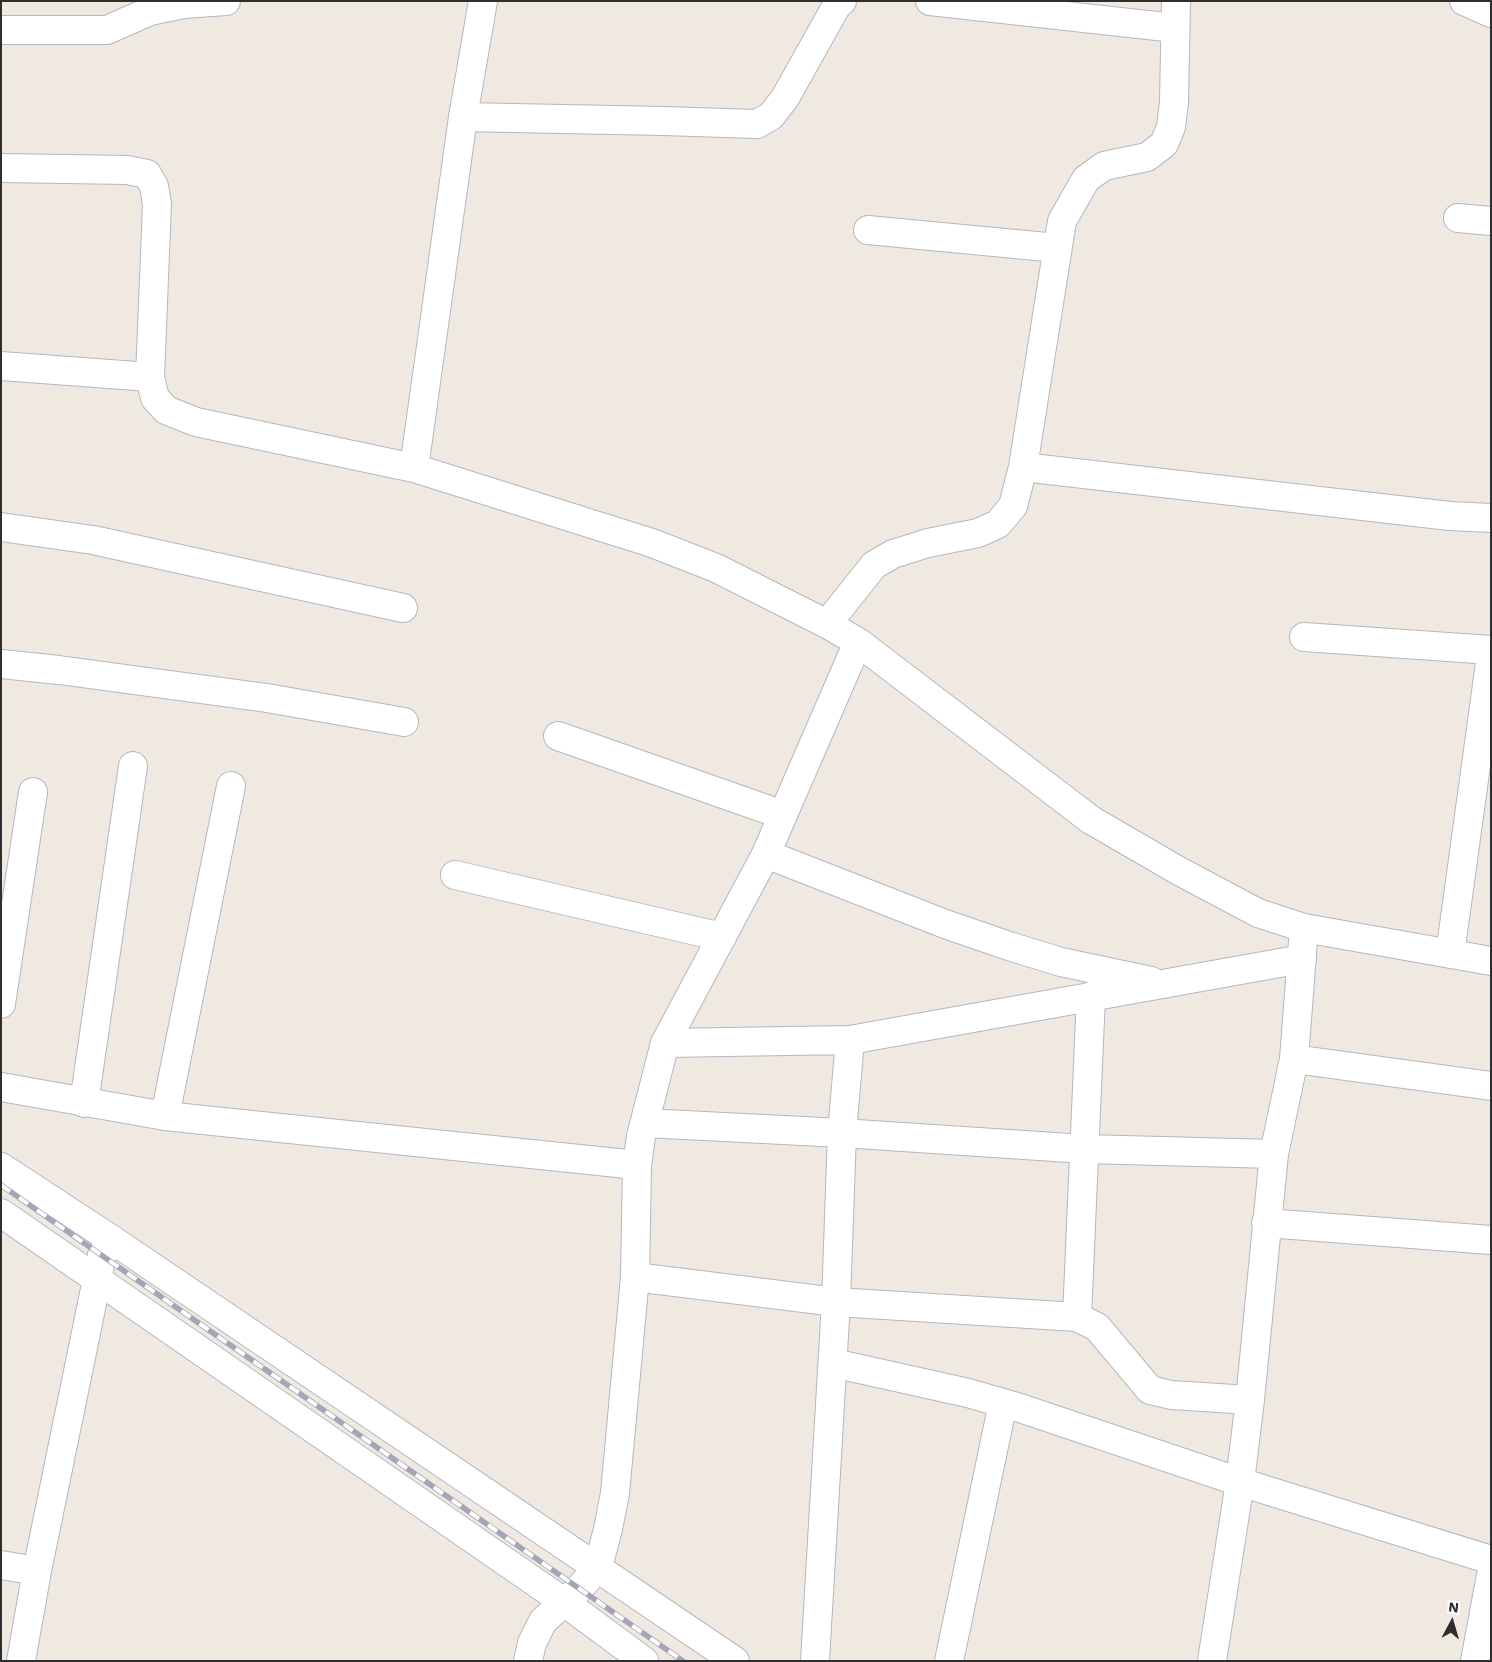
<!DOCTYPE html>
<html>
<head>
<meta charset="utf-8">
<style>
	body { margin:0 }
	#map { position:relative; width:1492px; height:1662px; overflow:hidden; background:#efe9e1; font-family:"Work Sans",sans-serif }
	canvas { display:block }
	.frame { position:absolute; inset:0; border:2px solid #2e2e2e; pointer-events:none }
	.north { position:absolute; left:1427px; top:1597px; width:50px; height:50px; -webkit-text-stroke:4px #fff; paint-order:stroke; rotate:6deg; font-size:14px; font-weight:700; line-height:20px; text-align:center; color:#2e2e2e }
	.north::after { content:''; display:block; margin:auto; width:18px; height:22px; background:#2e2e2e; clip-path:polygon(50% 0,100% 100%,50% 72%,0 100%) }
</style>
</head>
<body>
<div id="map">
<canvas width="1492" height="1662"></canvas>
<div class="frame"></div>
<div class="north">N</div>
</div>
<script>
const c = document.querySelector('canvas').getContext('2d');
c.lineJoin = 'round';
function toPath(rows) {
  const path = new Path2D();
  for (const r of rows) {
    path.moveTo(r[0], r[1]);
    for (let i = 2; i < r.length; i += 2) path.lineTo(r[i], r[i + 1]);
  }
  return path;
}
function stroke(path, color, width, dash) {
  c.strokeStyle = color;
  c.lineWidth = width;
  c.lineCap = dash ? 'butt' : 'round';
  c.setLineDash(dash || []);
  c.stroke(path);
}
const minor = toPath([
	[930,1,1175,28],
	[1464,1,1491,13],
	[1,30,107,30,150,11,184,4,226,1],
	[463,117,663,121,757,124,771,116,785,98,837,5,842,1],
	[1,168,127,170,147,174,154,186,157,204,150,377,155,398,166,410,196,422,414,468,652,543,716,568,827,624,858,642,1091,820,1179,871,1258,913,1304,928,1491,961],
	[1458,218,1491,221],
	[868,230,1057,248],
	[1,366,150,377],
	[1023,467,1450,516,1491,518],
	[414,468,463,117,483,1],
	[1,527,93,540,403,608],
	[827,624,874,565,893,554,928,543,978,533,998,524,1013,506,1023,467,1062,221,1086,179,1104,166,1147,157,1164,144,1171,127,1174,102,1176,1],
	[1304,637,1491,650],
	[1,664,59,670,267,698,404,722],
	[558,736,783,815],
	[766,854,945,924,1009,946,1061,962,1151,981],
	[455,875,722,937],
	[1450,954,1491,656],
	[1,1004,33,792],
	[665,1043,850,1040,1302,959],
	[1294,1059,1491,1086],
	[1,1087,165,1116,637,1165],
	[84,1103,133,766],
	[165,1116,231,786],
	[645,1123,842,1133,1085,1149,1274,1154],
	[1,1167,111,1239,735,1661],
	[1,1213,564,1602,644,1661],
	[1266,1223,1491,1240],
	[635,1277,836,1302,1077,1317,1097,1327,1150,1390,1171,1395,1250,1400],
	[1077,1317,1091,996],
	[833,1363,968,1393,1020,1408,1240,1482,1491,1560],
	[1,1565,37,1571],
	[21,1661,37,1571,102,1255,111,1239],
	[528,1661,532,1643,543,1621,579,1589,598,1567,608,1529,615,1493,635,1277,637,1165,641,1136,665,1043,766,854,858,642],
	[815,1661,836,1302,842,1133,850,1040],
	[949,1661,1003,1403],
	[1212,1661,1240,1482,1250,1400,1274,1154,1294,1059,1304,928],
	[1475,1661,1491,1575]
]);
stroke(minor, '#b4b7c1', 30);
stroke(minor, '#fff', 28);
const rail = toPath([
	[1,1185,683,1661]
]);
stroke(rail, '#a3a6b8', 5.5);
stroke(rail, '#fff', 4, [11]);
</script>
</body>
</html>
